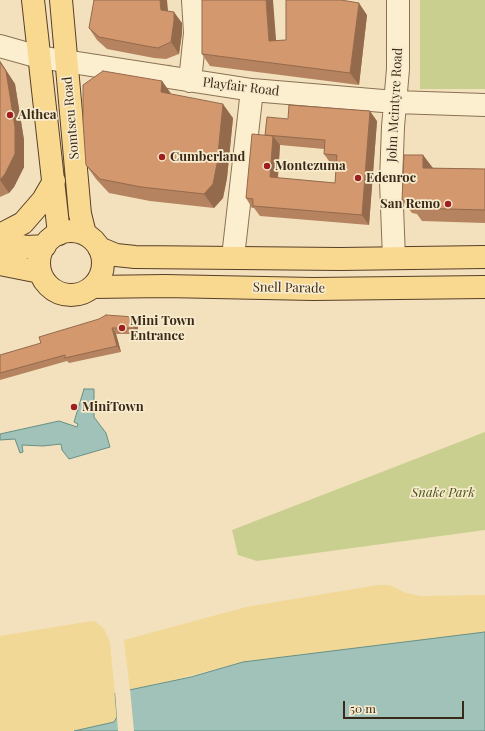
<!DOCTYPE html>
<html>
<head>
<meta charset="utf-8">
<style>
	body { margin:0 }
	#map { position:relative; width:485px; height:731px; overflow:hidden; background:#f2e1bc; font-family:"Playfair Display",serif }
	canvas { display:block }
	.scale { position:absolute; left:343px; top:701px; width:121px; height:18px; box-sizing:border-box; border:2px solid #38291a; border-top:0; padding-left:5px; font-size:12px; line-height:14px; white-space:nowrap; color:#38291a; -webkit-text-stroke:3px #f8ebcc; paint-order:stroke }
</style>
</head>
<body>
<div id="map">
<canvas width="485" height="731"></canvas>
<div class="scale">50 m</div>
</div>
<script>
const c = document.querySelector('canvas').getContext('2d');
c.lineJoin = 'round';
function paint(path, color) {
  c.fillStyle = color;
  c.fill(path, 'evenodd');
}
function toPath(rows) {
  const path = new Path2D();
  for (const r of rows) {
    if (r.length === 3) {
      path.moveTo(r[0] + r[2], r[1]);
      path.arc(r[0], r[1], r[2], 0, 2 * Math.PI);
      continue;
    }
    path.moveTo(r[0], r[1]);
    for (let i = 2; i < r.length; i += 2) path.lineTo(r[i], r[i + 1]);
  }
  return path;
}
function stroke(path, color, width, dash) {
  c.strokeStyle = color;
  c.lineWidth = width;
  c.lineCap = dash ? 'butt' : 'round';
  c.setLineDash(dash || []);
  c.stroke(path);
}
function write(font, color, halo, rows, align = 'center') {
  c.font = font + ' "Playfair Display",serif';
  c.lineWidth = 3.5;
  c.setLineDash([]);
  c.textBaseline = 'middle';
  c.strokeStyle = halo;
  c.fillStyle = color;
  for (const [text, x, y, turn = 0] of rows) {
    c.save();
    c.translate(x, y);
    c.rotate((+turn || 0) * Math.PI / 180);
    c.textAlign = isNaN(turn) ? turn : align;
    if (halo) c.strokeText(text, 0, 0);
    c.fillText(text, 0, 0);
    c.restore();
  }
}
paint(toPath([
	[420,0,485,0,485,89,420,89],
	[485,432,485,530,257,561,238,555,232,530]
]), '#c9d08f');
paint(toPath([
	[378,585,389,585,406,593,421,596,485,595,485,632,243,662,130,691,124,640,246,607],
	[92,621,96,622,104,629,110,642,117,717,114,722,74,731,0,731,0,636]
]), '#f1d896');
const water = toPath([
	[84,389,94,389,94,417,106,433,110,447,69,459,62,450,61,444,43,446,22,445,23,452,20,453,15,439,0,440,0,434,59,421,77,427,78,424,74,422,84,389],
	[485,632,485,731,74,731,114,722,117,717,115,693,191,677,243,662,485,632]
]);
paint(water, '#a0c2b8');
stroke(water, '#679086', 1);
paint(toPath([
	[130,689,134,731,118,731,115,691]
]), '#f2e1bc');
stroke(toPath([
	[153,0,161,77]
]), '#cdbc9c', 22, [22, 11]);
const minor = toPath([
	[0,46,39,57,252,90,395,102,485,105],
	[190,81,195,33,193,0],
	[233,257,252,90],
	[394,258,391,181,393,127,398,69,398,0]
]);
const major = toPath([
	[33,0,59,234],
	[61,0,80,214,85,234],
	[71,263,32],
	[0,235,23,223,43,200,54,181],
	[0,243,27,247,45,246],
	[99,248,116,255,135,257,340,259,485,257],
	[0,264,40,272],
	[93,287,165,286,313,289,485,287]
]);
stroke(minor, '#8a7154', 24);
stroke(major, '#573f29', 24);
stroke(minor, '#fcefcf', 22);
stroke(major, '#f9d88f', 22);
paint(toPath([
	[168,11,182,23,182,33,179,54,166,59,154,58,107,49,97,40,89,28],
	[367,15,359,85,210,66,202,54,276,40,286,40],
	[0,61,15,84,24,140,24,167,14,187,9,193,0,197],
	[162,81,171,94,233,118,227,178,223,198,214,208,150,201,109,193,96,179,86,165],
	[288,119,377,121,369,225,260,216,254,208,252,208,246,198,265,135],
	[280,145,324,149,324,154,331,164,337,165,335,183,278,178],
	[423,155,432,168,485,169,485,223,422,221,417,214,412,213,402,200],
	[138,322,138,334,116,334,121,352,69,363,67,361,0,380,0,355]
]), '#b5835f');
paint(toPath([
	[160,0,167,0,169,21,161,10],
	[266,0,273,0,277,52,269,41],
	[359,3,367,15,359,85,350,73],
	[174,12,182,23,182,33,179,54,171,42],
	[0,61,15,84,24,140,24,167,14,187,9,193,0,180],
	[162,81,172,95,161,92],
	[223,104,233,118,227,178,223,198,214,208,204,194],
	[370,111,377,121,369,225,362,215],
	[273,136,280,145,277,187,270,177],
	[423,155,433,168,423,168],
	[134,317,138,322,138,334,134,328],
	[112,328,116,334,121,352,117,346]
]), '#946a4d');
const building = toPath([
	[94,0,160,0,161,10,174,12,174,21,171,42,158,48,146,46,99,37,89,28,94,0],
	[202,0,266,0,269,41,286,40,286,0,341,0,359,3,350,73,202,54,202,0],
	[0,62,6,71,15,127,15,154,5,174,0,180,0,62],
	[103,71,162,81,161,92,223,104,217,164,213,184,204,194,141,187,100,179,86,165,83,121,83,85,103,71],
	[289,105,370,111,362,215,253,206,253,199,246,198,252,134,273,136,270,177,335,183,337,155,324,154,325,140,265,135,267,117,288,119,289,105],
	[404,155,423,155,423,168,485,169,485,210,413,208,413,201,402,200,404,155],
	[106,315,134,317,134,328,112,328,117,346,65,358,65,355,0,373,0,355,41,343,39,337,99,319,106,315]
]);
paint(building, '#d3986e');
stroke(building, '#946a4d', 1);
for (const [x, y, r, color] of [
	[10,115,4,"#9f1f20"],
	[162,157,4,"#9f1f20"],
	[267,166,4,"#9f1f20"],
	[358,178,4,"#9f1f20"],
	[448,204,4,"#9f1f20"],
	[122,328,4,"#9f1f20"],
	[74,407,4,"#9f1f20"]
]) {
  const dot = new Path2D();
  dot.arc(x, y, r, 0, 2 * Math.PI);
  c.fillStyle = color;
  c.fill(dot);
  stroke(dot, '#f8ebcc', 1.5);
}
write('13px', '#38291a', '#f8ebcc', [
	["Playfair Road",241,87,7],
	["John Mcintyre Road",395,105,-87],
	["Somtseu Road",71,118,-95],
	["Snell Parade",289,288,1]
]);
write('bold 13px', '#38291a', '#f8ebcc', [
	["Althea",18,115],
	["Cumberland",170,157],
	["Montezuma",275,166],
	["Edenroc",366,178],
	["San Remo",440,204,"right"],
	["Mini Town",130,321],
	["Entrance",130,336],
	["MiniTown",82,407]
], 'left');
write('italic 13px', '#48561f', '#f8ebcc', [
	["Snake Park",443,493]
]);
</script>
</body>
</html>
